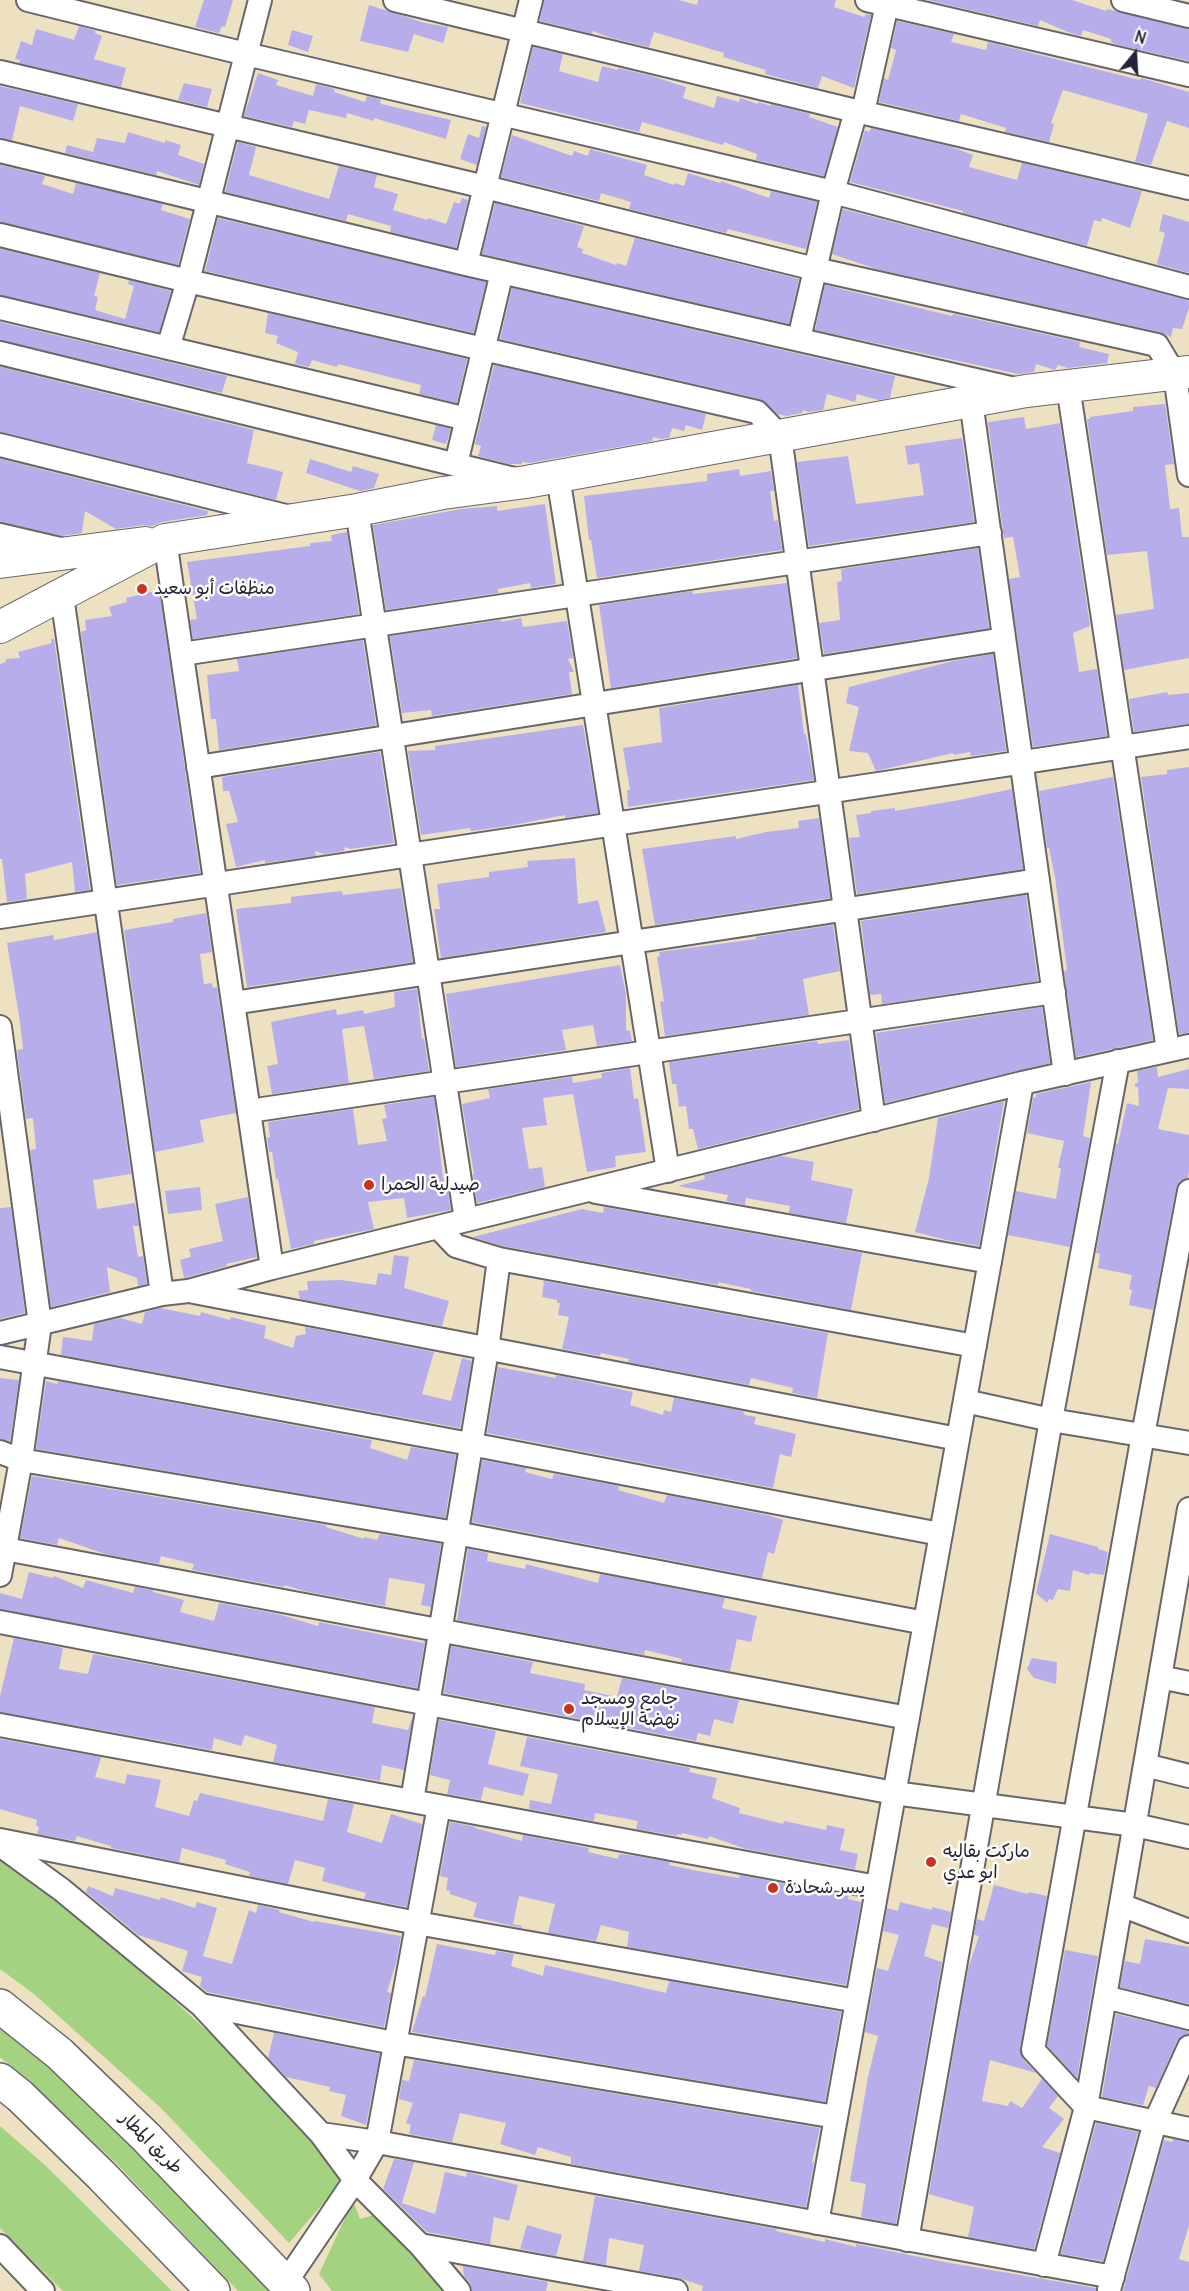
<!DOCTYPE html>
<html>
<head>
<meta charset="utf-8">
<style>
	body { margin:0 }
	#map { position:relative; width:1189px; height:2291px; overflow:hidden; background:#eee1c1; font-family:Delius,sans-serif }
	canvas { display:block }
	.north { position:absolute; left:1105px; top:24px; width:60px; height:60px; -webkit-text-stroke:4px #fdfcf7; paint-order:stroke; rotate:18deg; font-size:16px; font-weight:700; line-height:24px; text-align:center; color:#22223b }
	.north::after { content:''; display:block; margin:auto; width:21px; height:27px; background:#22223b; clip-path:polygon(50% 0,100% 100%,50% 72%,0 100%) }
</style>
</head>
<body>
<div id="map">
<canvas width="1189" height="2291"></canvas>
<div class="north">N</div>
</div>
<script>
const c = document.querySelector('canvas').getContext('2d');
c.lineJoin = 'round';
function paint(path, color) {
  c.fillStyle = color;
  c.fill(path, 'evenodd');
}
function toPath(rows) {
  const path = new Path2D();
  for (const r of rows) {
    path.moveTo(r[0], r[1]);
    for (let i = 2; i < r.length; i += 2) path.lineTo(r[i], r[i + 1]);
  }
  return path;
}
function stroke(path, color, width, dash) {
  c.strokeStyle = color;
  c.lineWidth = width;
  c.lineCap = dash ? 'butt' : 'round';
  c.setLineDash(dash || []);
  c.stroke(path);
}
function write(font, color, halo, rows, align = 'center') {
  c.font = font + ' Delius,"Playpen Sans Arabic",sans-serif';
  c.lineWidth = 5;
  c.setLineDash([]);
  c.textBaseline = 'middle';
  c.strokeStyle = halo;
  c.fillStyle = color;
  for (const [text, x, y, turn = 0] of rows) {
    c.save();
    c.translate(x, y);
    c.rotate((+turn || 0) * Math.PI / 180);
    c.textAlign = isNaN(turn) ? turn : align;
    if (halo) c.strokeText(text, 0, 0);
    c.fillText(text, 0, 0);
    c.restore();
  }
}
paint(toPath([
	[0,1858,42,1889,133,1963,262,2081,344,2179,289,2243,162,2109,34,1994,0,1969],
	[0,2028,49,2066,135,2145,272,2291,238,2291,116,2163,32,2084,0,2057],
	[0,2126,46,2166,172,2291,63,2291,0,2228],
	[353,2201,360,2219,377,2214,445,2291,332,2291,319,2274]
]), '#a3d280');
paint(toPath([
	[204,0,233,0,225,27,222,26,219,33,195,27],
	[544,0,679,0,697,5,698,0,836,0,834,7,864,17,866,14,871,15,854,88,822,76,818,88,765,74,766,70,723,57,724,53,654,32,649,47,611,38,593,31,592,34,540,21],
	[927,0,1072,0,1106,11,1107,9,1189,29,1189,61,1118,45,1111,42,1111,39,1083,30,1081,36,1070,33,1040,20,1038,26],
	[369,5,425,23,448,27,443,43,414,34,408,52,360,41],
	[897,21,954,34,951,42,986,50,988,42,1140,80,1141,78,1189,92,1189,128,1167,121,1151,165,1135,162,1148,114,1063,90,1051,123,1054,124,1049,142,1005,132,1006,128,961,114,959,121,879,102,884,78,888,80,896,50,891,48],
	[79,26,96,31,95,33,102,36,94,59,126,68,121,87,19,63,20,60,15,59,21,41,32,45,36,29,74,40],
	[292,30,313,36,308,52,288,45],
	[533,47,563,54,559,71,598,82,602,66,618,70,618,68,652,76,686,87,683,98,714,108,717,96,739,102,740,98,758,104,758,102,771,106,771,104,810,114,809,117,838,127,824,176,756,160,757,154,724,142,723,145,642,122,639,132,520,103],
	[258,73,278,80,276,85,313,96,316,84,335,89,334,92,365,102,367,96,380,99,381,104,451,120,446,139,374,118,374,121,347,113,346,118,309,110,305,124,294,121,292,127,244,116],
	[184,83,212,89,207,107,178,100],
	[0,86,78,104,73,121,20,106,12,140,0,138],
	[482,126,486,127,477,165,460,159,468,134,479,138],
	[871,128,952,147,973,155,969,167,1017,180,1022,163,1142,191,1130,228,1102,218,1101,222,1094,220,1087,246,963,213,963,211,850,182,865,130,869,132],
	[128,132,165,143,165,140,181,145,178,155,204,164,199,185,157,171,156,175,65,153,67,145,93,152,97,138,125,143],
	[512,135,572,156,574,151,588,156,590,149,647,165,644,175,674,185,675,183,684,186,688,173,720,183,721,181,769,198,771,191,817,202,806,249,728,229,726,233,629,209,631,202,601,193,599,201,501,177],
	[238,142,256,147,249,175,329,199,339,166,377,175,374,187,398,194,393,210,427,220,428,218,446,224,454,202,460,204,462,198,468,200,456,248,390,232,391,226,348,214,346,221,225,192],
	[0,165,45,176,42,184,73,194,76,183,163,204,161,210,190,219,178,265,0,222],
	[495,203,584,226,577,247,583,249,582,253,616,265,617,263,626,266,635,238,799,279,789,324,482,254],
	[843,209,1189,300,1189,308,1182,329,1173,328,1171,337,1160,332,876,269,832,254],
	[1163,214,1189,222,1189,273,1157,264,1165,233,1159,231],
	[218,218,486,282,474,333,205,271],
	[0,249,100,273,94,296,98,297,95,310,125,319,134,286,128,284,129,280,171,291,159,332,0,295],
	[825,285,952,316,953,314,1080,342,1079,347,1109,354,1107,363,1068,368,1058,365,1055,370,1036,364,1034,372,1018,374,815,330],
	[512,288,895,376,890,398,878,400,857,394,855,402,827,394,823,410,809,412,803,410,802,413,787,416,777,414,760,399,500,339],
	[268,313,467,359,457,403,419,394,421,385,338,364,337,367,312,360,309,367,295,364,298,352,276,343,278,336,265,333],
	[0,322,164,361,227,376,222,393,0,340],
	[494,365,706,414,702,430,686,425,684,431,672,428,669,438,661,439,653,437,652,441,530,463,522,462,522,464,509,464,478,456,481,446,475,444],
	[0,367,254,430,247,463,283,472,276,500,0,432],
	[1165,404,1174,464,1165,465,1170,509,1179,508,1182,537,1189,537,1189,658,1124,670,1116,615,1154,609,1147,551,1107,555,1087,419,1090,419,1090,417,1133,411,1133,407],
	[1024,417,1026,429,1060,423,1090,626,1073,633,1079,672,1097,669,1107,736,1033,747,1009,579,1020,577,1013,537,1004,538,988,422],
	[436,425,451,429,446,444,432,440],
	[962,438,974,522,809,546,797,462,848,456,856,504,881,501,924,495,919,463,908,465,905,446],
	[0,459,208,511,207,515,162,522,152,526,143,525,116,529,85,511,82,533,62,536,0,522],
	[310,459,351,472,353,466,379,474,374,488,360,491,306,473],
	[739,469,740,476,771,471,774,491,770,491,774,521,778,520,782,550,597,578,591,540,589,540,584,496,707,481,707,474],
	[545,504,556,584,531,588,530,583,498,589,498,593,386,610,373,525,461,509,497,506,497,511],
	[347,532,359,614,193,639,190,620,197,619,187,562,310,546,310,543,332,541,331,535],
	[978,548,989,628,824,654,819,623,840,620,837,582,842,581,841,569],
	[787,583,797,658,611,688,599,605,692,591,693,594],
	[159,590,200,873,117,885,81,632,86,630,85,620,112,616,109,607,127,602,126,598],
	[521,618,523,627,567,621,573,658,568,659,574,672,569,672,572,694,432,716,431,710,402,713,390,636,501,620,501,622],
	[51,639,54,639,90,890,75,892,72,862,25,874,27,899,7,902,2,859,0,859,0,664,6,662,6,659,20,658,18,652,52,643],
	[363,640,376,725,219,750,216,719,211,719,207,675,239,671,237,659],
	[993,654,1006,751,971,756,970,752,954,755,953,753,876,771,868,753,849,751,859,707,846,703,849,687,953,661],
	[798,685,804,734,806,734,814,780,628,807,627,790,630,790,623,748,662,742,659,708],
	[1167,692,1168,695,1189,693,1189,724,1134,732,1129,699],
	[583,725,598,813,565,818,565,815,508,826,471,831,470,828,421,835,408,751,435,750,435,746],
	[380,752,394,843,350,849,345,847,344,851,324,854,315,851,316,856,265,863,265,860,236,867,226,824,238,822,229,791,223,791,222,777],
	[1189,767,1189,1033,1179,1034,1141,777,1167,774,1167,770],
	[1113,777,1153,1040,1076,1057,1064,971,1067,970,1055,877,1049,848,1047,848,1039,791],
	[1012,789,1023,869,857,894,849,838,860,837,856,815,871,813,871,811,895,808,895,811,959,800],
	[819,818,830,898,655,925,642,849,736,836,736,839,766,832,799,828,798,821],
	[575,858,578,904,598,900,606,932,441,958,434,909,440,909,437,884,489,877,489,872,528,867,527,861],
	[401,888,413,962,247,987,236,909,291,903,291,897,298,896,342,891,343,895],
	[1026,895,1038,981,882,1004,881,994,870,995,861,921],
	[206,913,212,952,200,954,204,984,212,983,213,988,217,987,236,1113,200,1120,204,1142,155,1152,124,930,173,922,173,919],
	[833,925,840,971,803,979,809,1015,665,1036,660,1002,664,1001,657,957,660,956,659,952,756,939,756,937],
	[97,932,131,1174,93,1180,97,1209,135,1203,139,1226,133,1226,138,1257,143,1256,147,1284,138,1286,137,1278,107,1267,110,1292,51,1307,30,1150,36,1149,33,1118,26,1119,17,1050,23,1049,20,1022,7,943,53,935,54,940],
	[620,965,626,994,626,1030,630,1031,632,1041,597,1046,593,1025,562,1030,566,1050,456,1067,446,994],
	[417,989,422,1039,424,1038,429,1071,374,1079,364,1026,342,1029,349,1083,272,1094,267,1066,278,1064,271,1022,336,1009,337,1015,363,1010,364,1014,395,1007,394,992],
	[1042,1007,1050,1063,885,1103,876,1033],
	[849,1040,859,1109,698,1149,693,1129,689,1129,686,1106,679,1107,676,1084,672,1084,669,1062,817,1041,818,1044],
	[1157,1067,1158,1077,1189,1069,1189,1089,1168,1088,1158,1129,1189,1135,1189,1171,1188,1178,1179,1182,1176,1188,1153,1310,1129,1305,1132,1290,1129,1289,1132,1275,1098,1268,1100,1254,1096,1253,1116,1143,1118,1144,1127,1103,1139,1106,1138,1087,1135,1087,1135,1083,1138,1083,1137,1071],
	[630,1068,634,1099,638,1098,646,1152,615,1156,616,1167,587,1172,573,1094,543,1098,547,1125,522,1128,529,1169,542,1167,545,1187,477,1203,473,1174,474,1174,462,1104,490,1098,488,1089,572,1077,573,1083,602,1078,601,1073],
	[1091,1082,1083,1136,1090,1138,1070,1247,1008,1235,1016,1191,1056,1199,1061,1168,1058,1168,1064,1141,1027,1133,1033,1098,1036,1097,1036,1094],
	[434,1097,443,1178,446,1178,451,1210,407,1218,404,1198,368,1202,374,1229,314,1241,314,1244,291,1249,278,1179,276,1179,272,1152,269,1152,267,1138,270,1137,268,1122,353,1109,358,1145,387,1141,382,1119,387,1118,384,1105],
	[1004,1101,979,1246,946,1240,915,1232,929,1178,938,1118],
	[781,1156,814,1162,811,1180,853,1189,846,1223,789,1213,790,1206,746,1198,745,1205,726,1201,728,1195,678,1186,705,1179,704,1175],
	[200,1187,202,1210,168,1214,165,1191],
	[248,1197,257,1257,226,1264,227,1266,184,1278,180,1260,191,1257,189,1249,223,1241,215,1204],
	[11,1207,25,1313,0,1319,0,1208],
	[604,1207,862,1253,851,1310,751,1291,751,1289,718,1282,718,1285,502,1246,473,1237,582,1209,603,1213],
	[394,1255,409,1257,404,1288,449,1301,442,1326,300,1299,298,1291,308,1290,307,1281,341,1280,376,1285,378,1273,391,1275],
	[544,1281,828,1333,817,1398,792,1393,793,1388,751,1378,749,1385,628,1362,629,1359,601,1353,600,1356,562,1349,569,1317,558,1315,560,1303,557,1303,557,1300,542,1297],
	[160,1308,200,1316,201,1312,230,1320,231,1317,266,1326,264,1338,293,1348,296,1336,306,1334,305,1327,434,1352,422,1394,451,1401,462,1358,472,1361,460,1428,61,1355,63,1337,92,1341,94,1324,120,1318,142,1324,145,1312],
	[498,1367,556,1378,556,1375,633,1392,630,1405,663,1415,664,1410,671,1412,674,1398,743,1411,745,1415,756,1417,754,1424,796,1434,791,1457,780,1454,773,1488,487,1433],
	[0,1378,19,1380,10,1441,0,1439],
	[46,1381,57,1384,58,1381,372,1440,370,1448,407,1460,411,1447,456,1455,445,1518,36,1449],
	[482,1460,526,1468,525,1472,552,1479,554,1474,619,1486,618,1490,664,1503,667,1495,767,1515,783,1520,774,1554,768,1552,762,1578,472,1522],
	[32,1476,326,1525,326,1527,364,1539,364,1537,377,1540,380,1534,441,1544,431,1607,421,1605,425,1584,389,1578,385,1606,304,1591,284,1585,284,1587,192,1570,194,1564,161,1556,159,1564,108,1555,59,1538,57,1545,20,1538],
	[1050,1534,1098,1547,1098,1549,1108,1552,1104,1575,1090,1573,1089,1575,1073,1570,1070,1591,1058,1589,1053,1600,1049,1599,1047,1603,1036,1593],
	[468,1549,488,1553,487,1561,525,1569,526,1564,598,1583,600,1574,725,1598,722,1608,757,1616,751,1642,737,1639,730,1671,681,1662,682,1659,645,1650,644,1655,457,1620],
	[29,1572,53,1578,54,1576,83,1588,86,1580,133,1593,135,1587,153,1590,153,1592,184,1600,180,1612,214,1621,219,1603,278,1614,318,1626,319,1622,423,1643,425,1641,417,1688,0,1609,0,1593,22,1599],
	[14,1638,63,1648,59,1669,88,1674,93,1654,375,1707,372,1723,408,1730,413,1715,404,1770,382,1765,380,1781,273,1762,277,1745,245,1735,241,1746,214,1738,212,1750,0,1712,0,1696],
	[451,1646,533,1662,530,1673,585,1684,584,1690,617,1697,622,1678,739,1700,733,1724,714,1719,710,1736,698,1733,696,1741,444,1693],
	[1032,1658,1057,1662,1056,1684,1034,1678,1027,1669],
	[439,1720,496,1731,488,1764,529,1774,523,1796,484,1787,481,1800,447,1794,450,1780,430,1775],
	[527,1737,690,1768,689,1772,717,1778,712,1798,740,1808,739,1813,783,1824,784,1821,826,1830,827,1825,845,1829,840,1850,858,1854,855,1869,746,1849,709,1836,708,1839,682,1833,681,1835,677,1834,677,1836,636,1829,638,1821,595,1813,594,1821,529,1809,530,1800,551,1804,558,1774,520,1766],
	[0,1739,101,1757,95,1777,125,1784,127,1774,161,1780,155,1807,189,1816,194,1800,197,1801,200,1793,323,1821,328,1799,354,1804,347,1832,382,1843,391,1814,422,1824,407,1907,364,1899,366,1893,322,1881,325,1868,295,1860,288,1884,249,1876,250,1872,225,1864,226,1860,182,1848,179,1862,111,1848,111,1846,77,1836,75,1841,37,1834,39,1827,36,1826,37,1820,0,1809],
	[450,1822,476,1827,475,1828,522,1841,523,1835,589,1848,588,1852,618,1859,619,1854,629,1855,670,1862,669,1865,698,1871,739,1878,740,1875,849,1896,848,1899,861,1902,846,1985,627,1947,629,1932,601,1925,596,1941,548,1933,555,1904,519,1896,513,1924,522,1926,522,1928,473,1917,477,1903,450,1894,450,1891,446,1890,448,1878,440,1876],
	[994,1885,1028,1894,1029,1892,1047,1896,1020,2048,1023,2059,1036,2073,990,2060,982,2101,1008,2106,1010,2101,1022,2108,1042,2079,1058,2096,1049,2108,1064,2119,1042,2147,1060,2153,1034,2249,968,2237,974,2207,929,2194,968,1969,979,1936,974,1935,977,1919,984,1921],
	[88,1886,113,1896,115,1888,160,1900,161,1897,195,1908,197,1902,217,1908,203,1956,232,1964,249,1910,256,1913,258,1905,280,1910,279,1912,314,1922,314,1921,401,1936,396,1963,387,1992,391,1993,384,2027,207,1992,200,1986,202,1977,182,1971,188,1951,138,1935,86,1892],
	[900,1902,932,1910,932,1907,951,1912,948,1928,932,1924,924,1956,942,1962,896,2224,861,2217,866,2184,850,2181,868,2077,878,2036,865,2032,877,1968,888,1971,899,1935,883,1931,887,1908,898,1911],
	[1145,1939,1189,1947,1189,2004,1120,1987,1125,1961,1140,1964],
	[437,1944,495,1955,496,1951,514,1954,511,1966,543,1976,545,1965,666,1993,669,1981,841,2012,825,2102,412,2032,423,1996,425,1997],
	[1065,1950,1098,1956,1077,2078,1047,2046],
	[1116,2014,1189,2031,1189,2034,1182,2036,1177,2041,1156,2088,1149,2086,1143,2105,1102,2097],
	[274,2033,380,2054,366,2125,341,2116,346,2095,329,2091,330,2087,286,2077,268,2058],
	[414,2060,820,2128,812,2162,814,2162,806,2207,571,2164,571,2157,538,2147,535,2155,500,2144,506,2123,460,2113,452,2142,409,2134,411,2125,406,2123,413,2103,399,2099,402,2080,409,2081],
	[1096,2123,1138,2132,1103,2261,1061,2254],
	[1173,2139,1189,2142,1189,2225,1179,2259,1189,2262,1189,2291,1123,2291,1164,2140,1172,2142],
	[394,2159,414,2162,402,2203,435,2214,445,2172,466,2177,467,2172,518,2185,509,2221,494,2217,490,2244,427,2232,383,2189],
	[595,2196,777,2229,776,2231,825,2242,825,2239,856,2247,856,2244,939,2261,1096,2288,1096,2291,702,2291,703,2286,679,2278,639,2271,644,2245,609,2238,606,2265,583,2261],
	[527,2225,562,2235,556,2256,520,2249],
	[463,2266,548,2282,546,2291,472,2291,470,2283,464,2276]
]), '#b8adeb');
const street = toPath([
	[28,0,246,54,833,192,1189,287],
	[395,0,856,111,1189,188],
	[867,0,1189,75],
	[1123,0,1189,16],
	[0,72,485,187,815,269,1157,345,1175,375,1189,475],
	[863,112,888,0],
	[0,151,466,264,1015,389],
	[0,235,188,281,757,412,780,436,874,1120],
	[466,264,531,0],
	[0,308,467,419],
	[799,339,833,192,856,111],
	[168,348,188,281,260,0],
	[0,353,514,479],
	[1068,386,1168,1050],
	[971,401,1065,1074],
	[0,445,290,517],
	[456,464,502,272],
	[558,476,668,1171],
	[357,510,466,1220],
	[0,535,60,549],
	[165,540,272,1268],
	[62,596,162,1294],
	[182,654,990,533],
	[198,767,1004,639],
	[0,917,1189,737],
	[233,1003,1038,880],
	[0,1027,40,1324,21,1460,0,1575],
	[249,1111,1054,992],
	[1189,1191,1143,1435,1033,2050,1086,2107,1189,2129],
	[596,1192,990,1262],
	[438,1227,456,1246,499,1259,975,1346],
	[194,1292,958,1439],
	[0,1333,162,1294,188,1291,272,1268,1022,1083,1189,1046],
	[0,1357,470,1444,940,1534],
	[965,1401,1051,1420,1189,1443],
	[0,1452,21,1460,456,1533,925,1623],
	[0,1548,908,1718],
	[0,1622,894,1793,1135,1825,1189,1837],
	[1160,1677,1189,1683],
	[0,1725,877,1887],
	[1145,1765,1189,1776],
	[412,1801,487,1350,499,1259],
	[0,1840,417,1923,857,2001],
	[0,1845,62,1890,201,2005,321,2134,355,2180,420,2245,459,2291],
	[1121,1905,1189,1931],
	[1105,1997,1189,2018],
	[201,2005,394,2043,836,2117],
	[321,2134,377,2142,1113,2277],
	[817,2223,1022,1083],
	[907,2240,1051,1420,1118,1061],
	[420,2245,676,2291],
	[0,2246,43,2291],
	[1044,2265,1086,2107,1189,1509],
	[286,2282,355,2180,377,2142,439,1806],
	[1109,2290,1155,2122,1189,2047]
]);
const secondary = toPath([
	[0,562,145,543],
	[0,627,165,540,357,510,443,493,526,482,1026,391,1189,372]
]);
const highway = toPath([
	[0,2006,60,2054,145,2136,293,2291],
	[0,2080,20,2096,102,2176,213,2291]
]);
stroke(street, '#69656a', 26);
stroke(secondary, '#69656a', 34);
stroke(highway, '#69656a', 36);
stroke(street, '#fff', 22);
stroke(secondary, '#fff', 32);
stroke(highway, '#fff', 33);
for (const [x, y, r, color] of [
	[142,589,6,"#c8321e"],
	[369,1185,6,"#c8321e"],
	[569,1709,6,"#c8321e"],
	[931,1862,6,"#c8321e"],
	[773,1888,6,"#c8321e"]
]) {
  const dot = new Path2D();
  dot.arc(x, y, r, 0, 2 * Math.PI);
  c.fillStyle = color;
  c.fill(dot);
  stroke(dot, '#fdfcf7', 2);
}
write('18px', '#22223b', '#fdfcf7', [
	["منظفات أبو سعيد",154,589],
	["صيدلية الحمرا",381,1185],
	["جامع ومسجد",581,1699],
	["نهضة الإسلام",581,1720],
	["ماركت بقاليه",943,1852],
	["ابو عدي",943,1873],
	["يسر شحادة",785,1888]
], 'left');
write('18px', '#22223b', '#fdfcf7', [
	["طريق المطار",151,2143,45]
]);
</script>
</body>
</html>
